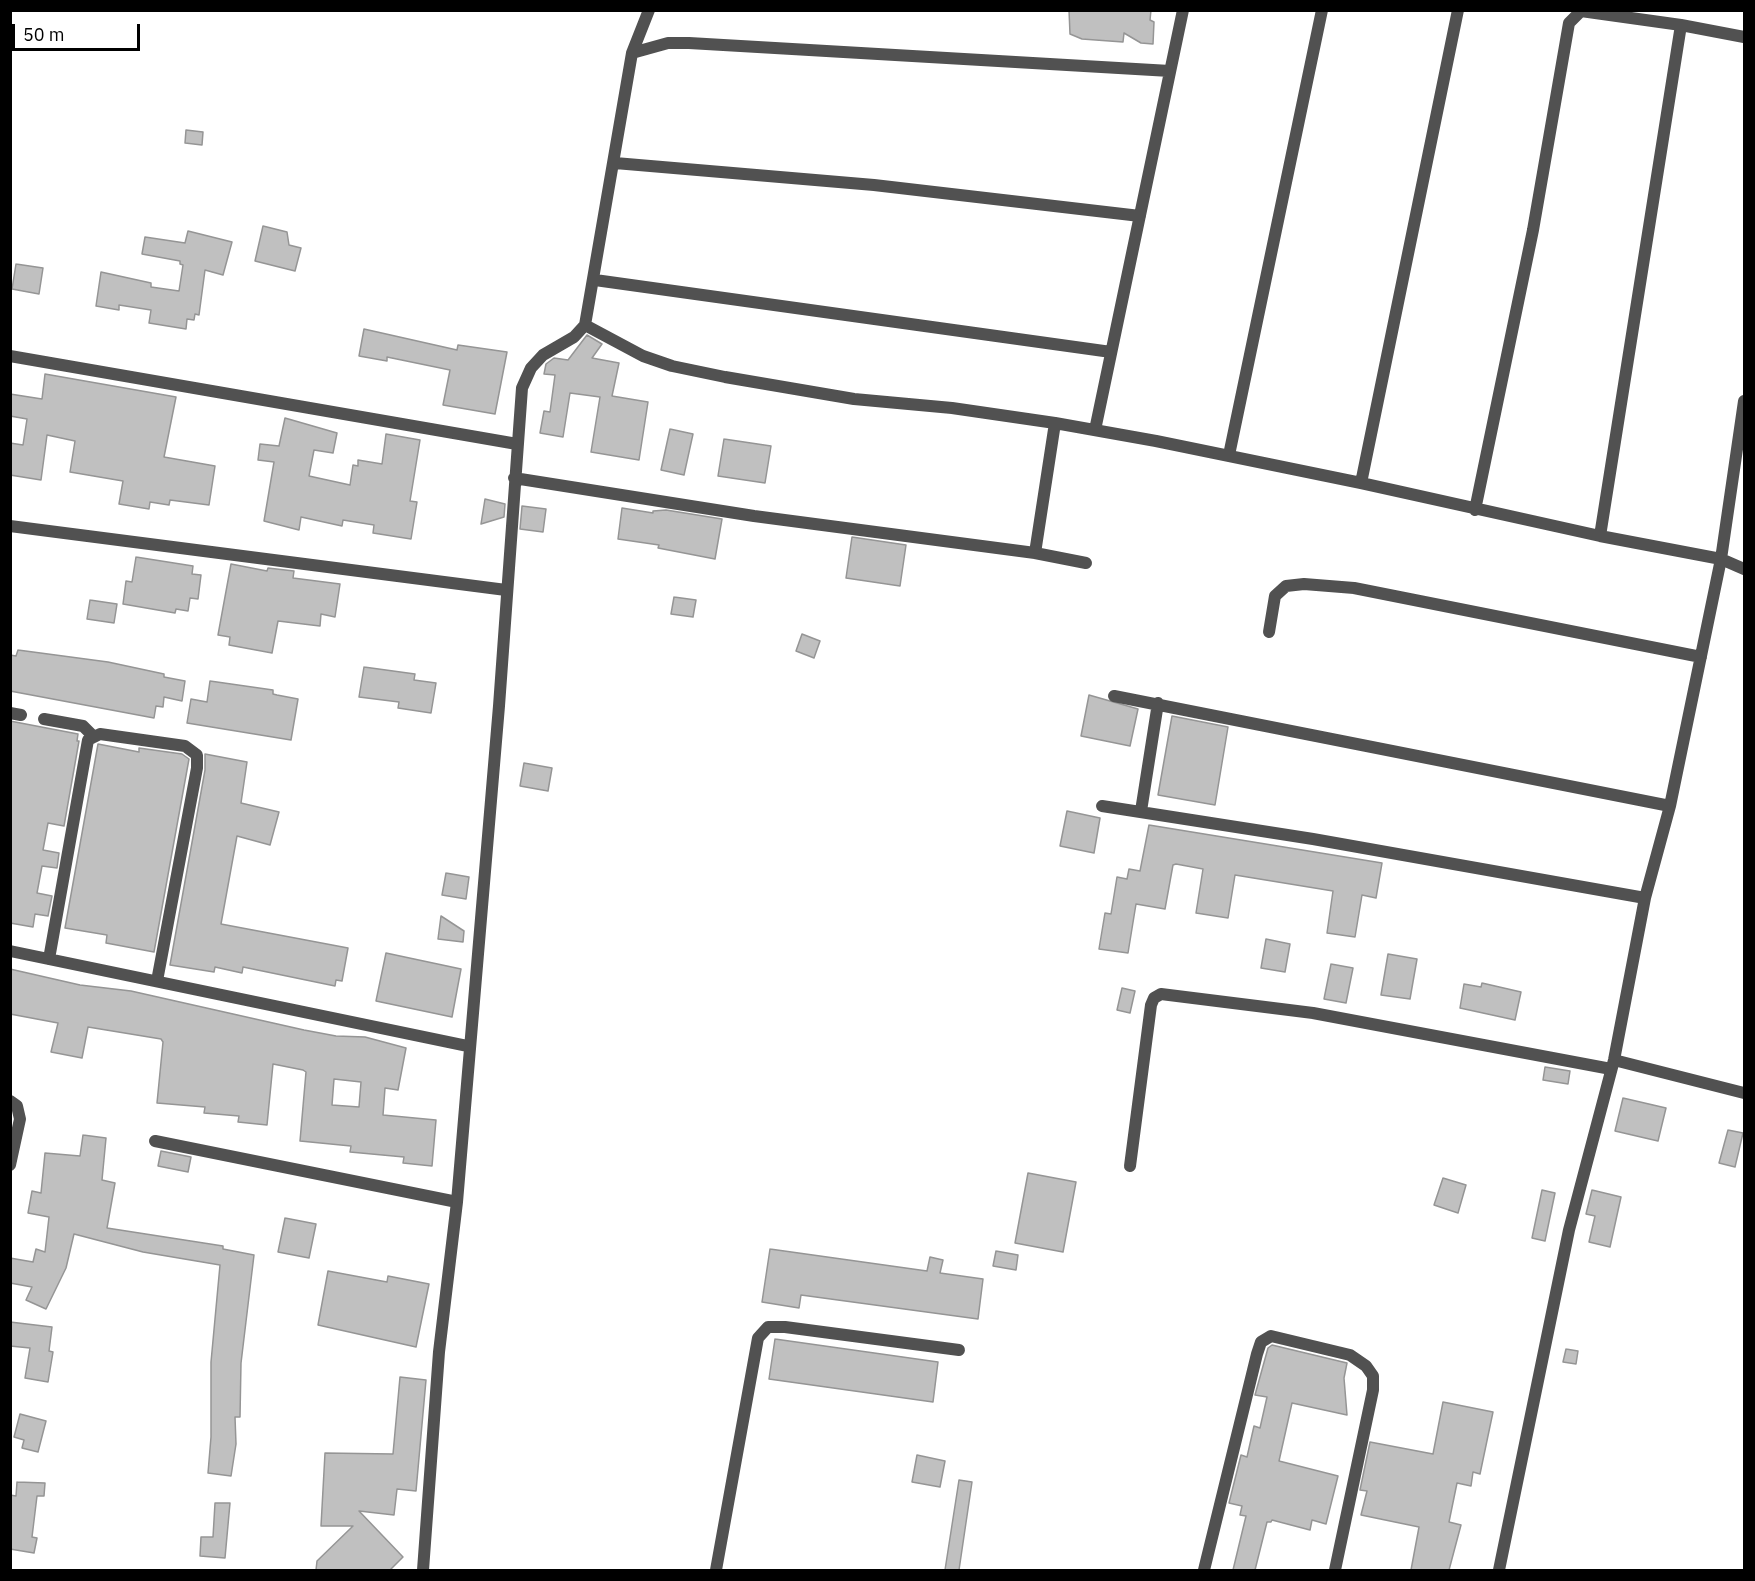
<!DOCTYPE html>
<html>
<head>
<meta charset="utf-8">
<style>
	body { margin:0 }
	#map { position:relative; width:1755px; height:1581px; overflow:hidden; background:#fff; font-family:"IBM Plex Sans",sans-serif }
	canvas { display:block }
	.frame { position:absolute; inset:0; border:12px solid #000; pointer-events:none }
	.scale { position:absolute; left:12px; top:24px; width:128px; height:27px; box-sizing:border-box; border:3px solid #000; border-top:0; padding-left:8px; font-size:18px; line-height:21px; white-space:nowrap; color:#000; -webkit-text-stroke:4px #fff; paint-order:stroke }
</style>
</head>
<body>
<div id="map">
<canvas width="1755" height="1581"></canvas>
<div class="frame"></div>
<div class="scale">50 m</div>
</div>
<script>
const c = document.querySelector('canvas').getContext('2d');
c.lineJoin = 'round';
function paint(path, color) {
  c.fillStyle = color;
  c.fill(path, 'evenodd');
}
function toPath(rows) {
  const path = new Path2D();
  for (const r of rows) {
    path.moveTo(r[0], r[1]);
    for (let i = 2; i < r.length; i += 2) path.lineTo(r[i], r[i + 1]);
  }
  return path;
}
function stroke(path, color, width, dash) {
  c.strokeStyle = color;
  c.lineWidth = width;
  c.lineCap = dash ? 'butt' : 'round';
  c.setLineDash(dash || []);
  c.stroke(path);
}
const building = toPath([
	[1069,10,1151,10,1150,20,1154,22,1153,44,1141,43,1124,33,1123,42,1082,39,1070,34,1069,10],
	[186,130,203,132,202,145,185,143,186,130],
	[263,226,287,232,289,245,301,248,295,271,255,261,263,226],
	[188,231,232,242,223,275,205,270,199,315,195,314,194,320,187,319,186,329,149,323,151,310,119,305,119,310,96,306,101,272,151,283,151,287,179,291,183,265,180,264,180,261,142,254,145,237,185,243,188,231],
	[16,264,43,268,39,294,12,289,16,264],
	[364,329,457,350,458,345,507,352,495,414,443,405,450,370,387,357,387,361,359,356,364,329],
	[587,335,602,344,592,358,619,363,612,396,648,402,639,460,591,452,600,397,570,393,563,437,540,433,544,411,550,412,555,375,544,374,546,364,554,358,568,360,587,335],
	[45,374,176,397,164,457,215,466,209,505,170,500,169,505,150,502,149,509,119,504,123,481,70,472,75,441,47,435,41,480,10,475,10,443,23,445,27,419,10,416,10,394,42,399,45,374],
	[285,418,337,433,333,453,314,450,309,476,350,485,353,465,358,466,358,460,382,464,386,434,420,440,410,501,417,502,411,539,373,533,374,525,343,520,342,526,301,517,299,530,264,521,274,462,258,460,260,444,279,446,285,418],
	[670,429,693,434,684,475,661,470,670,429],
	[724,439,771,446,765,483,718,476,724,439],
	[485,499,505,504,504,517,481,524,485,499],
	[522,506,546,509,543,532,520,529,522,506],
	[622,508,653,513,653,511,666,510,722,519,715,559,658,548,659,545,618,539,622,508],
	[852,537,906,545,900,586,846,578,852,537],
	[136,557,193,566,192,574,201,575,198,599,190,598,188,611,176,609,175,613,123,604,126,581,132,582,136,557],
	[231,564,267,571,268,568,294,571,293,578,340,584,335,617,321,614,320,626,278,621,272,653,229,645,230,637,218,635,231,564],
	[674,597,696,600,693,617,671,614,674,597],
	[90,600,117,604,114,623,87,619,90,600],
	[802,634,820,641,814,658,796,651,802,634],
	[18,650,108,662,164,674,164,677,185,681,182,701,164,697,163,707,156,706,154,718,10,691,10,655,16,656,18,650],
	[364,667,415,674,414,680,436,683,431,713,398,708,399,702,359,697,364,667],
	[210,681,273,690,273,694,277,695,298,699,291,740,187,723,191,699,207,702,210,681],
	[1089,695,1138,709,1130,746,1081,736,1089,695],
	[1172,716,1228,727,1215,805,1158,795,1172,716],
	[10,721,78,734,77,741,79,741,64,826,48,823,43,850,59,853,57,868,42,866,37,893,52,896,48,916,35,914,33,927,10,923,10,721],
	[98,744,139,752,139,748,182,754,189,759,154,952,106,943,107,935,65,928,98,744],
	[205,754,247,762,241,803,279,812,270,845,237,836,221,924,348,948,342,981,336,980,335,986,243,967,242,973,215,967,214,972,170,965,205,770,205,754],
	[524,763,552,768,548,791,520,786,524,763],
	[1067,811,1100,818,1094,853,1060,846,1067,811],
	[1149,825,1382,863,1376,898,1362,895,1355,937,1327,933,1333,891,1235,875,1228,918,1196,913,1203,869,1176,864,1173,865,1165,909,1136,904,1128,953,1099,949,1105,913,1111,914,1117,877,1127,879,1129,869,1140,871,1149,825],
	[446,873,469,877,466,899,442,895,446,873],
	[441,916,464,931,463,942,438,939,441,916],
	[1266,939,1290,944,1285,972,1261,968,1266,939],
	[386,953,461,969,452,1017,376,1001,386,953],
	[1388,954,1417,959,1410,999,1381,995,1388,954],
	[1331,964,1353,968,1346,1003,1324,999,1331,964],
	[10,969,80,985,131,991,304,1030,336,1036,365,1037,406,1048,398,1090,385,1088,383,1115,436,1120,432,1166,403,1163,404,1157,350,1152,351,1146,300,1141,306,1072,303,1070,273,1064,267,1125,238,1122,239,1116,204,1113,205,1107,157,1103,163,1042,161,1039,88,1027,82,1058,51,1052,58,1023,10,1014,10,969],
	[334,1079,361,1082,359,1107,332,1105,334,1079],
	[1482,983,1521,992,1515,1020,1460,1008,1464,984,1481,987,1482,983],
	[1122,988,1135,991,1130,1013,1117,1010,1122,988],
	[1545,1067,1570,1071,1568,1084,1543,1080,1545,1067],
	[1623,1098,1666,1108,1658,1141,1615,1131,1623,1098],
	[1728,1130,1743,1133,1735,1167,1719,1163,1728,1130],
	[83,1135,106,1138,102,1180,115,1183,107,1228,223,1246,223,1249,254,1255,241,1363,240,1417,235,1417,236,1444,231,1476,208,1473,211,1437,211,1362,220,1265,143,1252,74,1234,66,1268,46,1309,26,1300,32,1287,10,1283,10,1258,33,1262,36,1249,45,1252,49,1217,28,1213,32,1191,41,1193,45,1153,80,1156,83,1135],
	[161,1151,191,1157,188,1172,158,1166,161,1151],
	[1028,1173,1076,1182,1063,1252,1015,1243,1028,1173],
	[1443,1178,1466,1185,1458,1213,1434,1205,1443,1178],
	[1542,1190,1555,1193,1545,1241,1532,1238,1542,1190],
	[1592,1190,1621,1197,1610,1247,1589,1242,1595,1216,1586,1214,1592,1190],
	[285,1218,316,1224,309,1258,278,1252,285,1218],
	[770,1249,927,1271,930,1257,943,1260,940,1273,983,1279,978,1319,801,1295,799,1308,762,1302,770,1249],
	[996,1251,1018,1255,1016,1270,993,1266,996,1251],
	[328,1271,387,1282,388,1276,429,1284,416,1347,318,1325,328,1271],
	[10,1322,52,1327,49,1351,53,1352,48,1382,25,1378,30,1348,10,1346,10,1322],
	[775,1339,938,1362,933,1402,769,1379,775,1339],
	[1272,1345,1347,1363,1344,1378,1347,1415,1292,1403,1279,1461,1338,1476,1326,1524,1312,1520,1310,1530,1272,1520,1271,1522,1267,1522,1255,1570,1233,1570,1246,1516,1240,1515,1242,1506,1229,1503,1241,1455,1247,1457,1254,1426,1260,1428,1267,1397,1255,1395,1268,1348,1272,1345],
	[1566,1349,1578,1351,1576,1364,1563,1362,1566,1349],
	[400,1377,426,1380,416,1491,397,1489,394,1515,359,1511,403,1557,390,1570,316,1570,317,1561,353,1526,321,1526,325,1453,393,1454,400,1377],
	[1443,1402,1493,1412,1480,1474,1473,1472,1471,1486,1457,1483,1449,1522,1461,1525,1449,1570,1411,1570,1419,1527,1361,1515,1367,1491,1360,1490,1370,1442,1433,1454,1443,1402],
	[20,1414,46,1421,38,1452,22,1448,24,1440,14,1437,20,1414],
	[917,1455,945,1461,940,1487,912,1482,917,1455],
	[959,1480,972,1482,959,1570,945,1570,959,1480],
	[17,1482,45,1483,44,1496,37,1496,32,1537,37,1538,34,1553,10,1549,10,1495,16,1496,17,1482],
	[215,1503,230,1503,225,1558,200,1556,201,1537,213,1537,215,1503]
]);
paint(building, '#c0c0c0');
stroke(building, '#959595', 1.5);
stroke(toPath([
	[632,53,668,43,689,43,1170,71],
	[615,163,874,185,1140,216],
	[595,280,1111,352],
	[585,325,643,356,672,366,725,377,854,399,952,408,1055,423,1156,441,1361,483,1600,536,1721,559,1744,401],
	[10,356,517,444],
	[1095,430,1183,10],
	[1229,455,1322,10],
	[514,478,754,516,1035,553,1086,563],
	[1361,483,1458,10],
	[1475,510,1533,230,1569,23,1581,11,1681,25,1744,37],
	[10,526,506,590],
	[1600,536,1681,25],
	[1035,553,1055,423],
	[1269,632,1275,596,1286,586,1304,584,1354,588,1701,657],
	[1114,696,1670,806],
	[10,713,21,715],
	[44,719,83,726,94,737],
	[1102,806,1313,839,1645,898],
	[1141,811,1158,703],
	[10,951,468,1046],
	[49,959,88,740,100,734,185,746,197,755,197,768,157,981],
	[1614,1060,1744,1093],
	[10,1101,17,1106,20,1119,10,1165],
	[155,1141,457,1202],
	[1130,1166,1151,1005,1154,998,1161,994,1313,1013,1611,1069],
	[423,1570,439,1352,457,1202,499,706,522,388,531,368,543,355,574,337,585,325,632,53,649,10],
	[716,1570,758,1338,768,1327,785,1327,959,1350],
	[1204,1570,1257,1354,1261,1342,1271,1336,1350,1355,1366,1366,1373,1376,1373,1390,1335,1570],
	[1499,1570,1569,1230,1614,1060,1645,898,1670,806,1721,559,1744,569]
]), '#515151', 12);
</script>
</body>
</html>
